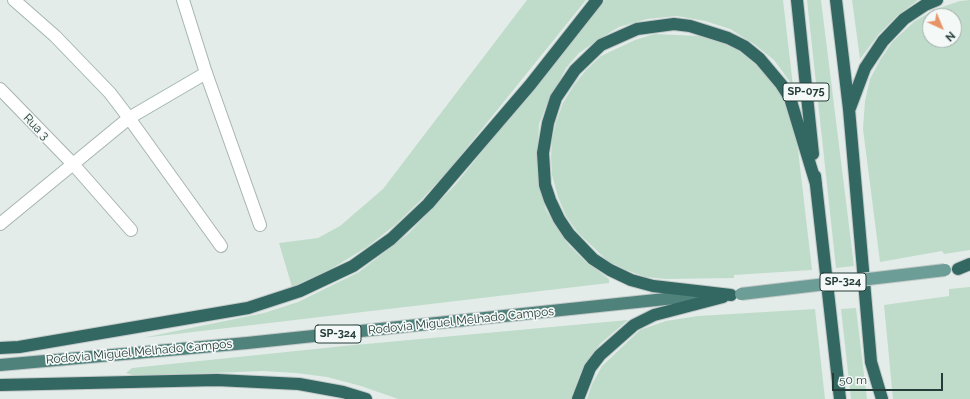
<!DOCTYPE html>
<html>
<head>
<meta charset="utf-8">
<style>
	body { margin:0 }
	#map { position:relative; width:970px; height:399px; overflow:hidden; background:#e4ece9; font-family:Raleway,sans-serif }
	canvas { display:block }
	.north { position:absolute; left:922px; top:8px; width:40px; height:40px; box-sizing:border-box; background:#f4f9f7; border:1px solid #a1aeab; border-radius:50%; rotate:136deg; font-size:11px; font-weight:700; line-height:16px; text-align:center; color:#253d39 }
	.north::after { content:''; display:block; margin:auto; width:14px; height:18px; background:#e79467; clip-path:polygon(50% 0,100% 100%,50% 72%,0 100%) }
	.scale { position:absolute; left:832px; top:373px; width:111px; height:18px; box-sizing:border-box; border:2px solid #253d39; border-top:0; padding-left:5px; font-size:12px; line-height:14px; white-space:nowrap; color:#253d39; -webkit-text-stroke:3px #f4f9f7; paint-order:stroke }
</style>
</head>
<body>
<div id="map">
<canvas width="970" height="399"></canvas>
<div class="north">N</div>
<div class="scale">50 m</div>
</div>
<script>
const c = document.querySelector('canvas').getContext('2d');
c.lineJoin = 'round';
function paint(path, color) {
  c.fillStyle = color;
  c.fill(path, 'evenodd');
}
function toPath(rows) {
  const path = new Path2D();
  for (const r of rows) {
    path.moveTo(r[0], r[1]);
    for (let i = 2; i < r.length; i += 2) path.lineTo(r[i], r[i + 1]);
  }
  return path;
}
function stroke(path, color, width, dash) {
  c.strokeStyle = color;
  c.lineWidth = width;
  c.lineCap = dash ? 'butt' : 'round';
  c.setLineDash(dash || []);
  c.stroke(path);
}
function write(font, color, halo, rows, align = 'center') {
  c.font = font + ' Raleway,sans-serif';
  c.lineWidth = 3.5;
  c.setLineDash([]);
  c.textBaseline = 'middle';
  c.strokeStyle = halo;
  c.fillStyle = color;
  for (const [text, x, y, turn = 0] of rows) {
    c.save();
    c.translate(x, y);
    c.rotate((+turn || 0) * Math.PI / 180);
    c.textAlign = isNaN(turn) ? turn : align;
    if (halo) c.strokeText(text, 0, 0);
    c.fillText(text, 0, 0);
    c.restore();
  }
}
paint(toPath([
	[527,0,586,0,448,171,422,199,395,225,367,247,331,269,292,287,279,243,318,238,340,226,383,189],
	[605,0,783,0,793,86,774,60,754,44,730,29,705,21,677,16,647,19,619,27,599,39,579,53,566,68,547,104,539,124,537,167,540,189,546,210,557,228,569,245,586,262,609,279,609,283,142,338,264,313,298,302,359,272,408,234,455,185],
	[807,0,821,0,854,266,836,268],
	[852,0,918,0,897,16,878,35,860,59],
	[970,0,970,250,944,254,942,251,880,262,863,129,865,101,870,79,880,60,893,41,915,21,936,9,960,1],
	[930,16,954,16,954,40,930,40],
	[654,34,699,36,720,42,739,51,759,67,772,82,784,101,797,141,812,270,734,275,734,278,665,279,646,277,626,270,608,261,578,233,566,216,558,197,552,175,551,157,552,140,556,122,563,103,574,85,586,70,601,56,635,40],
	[970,287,970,399,893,399,884,305,949,296,949,289],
	[856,308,867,399,851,399,841,309],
	[815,309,825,399,587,399,592,384,602,366,640,330,666,321,698,316],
	[628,320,600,344,589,359,580,374,571,399,398,399,361,386,327,377,296,373,263,371,135,376,126,373,132,368,344,346]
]), '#bfdcca');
const minor = toPath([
	[206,73,260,225],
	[0,89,73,164,131,230],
	[0,224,129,118,221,246]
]);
const secondary = toPath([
	[14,0,55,36,110,93,129,118,206,73,183,0]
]);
const trunk = toPath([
	[0,365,247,343,675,298,712,296]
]);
const motorway = toPath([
	[797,0,813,154],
	[836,0,849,109,871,362,882,399],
	[850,108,865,68,883,41,904,19,925,5,937,0],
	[815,176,840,399],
	[958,269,970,264],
	[731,295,653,286,631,280,610,270,593,259,569,234,559,219,550,200,545,185,543,153,548,123,556,98,575,70,601,45,637,29,674,24,690,26,728,38,744,46,760,59,781,84,790,98,816,184],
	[0,348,19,347,248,308,300,291,353,266,391,239,428,204,530,85,597,0],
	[0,385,217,380,299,384,343,392,366,399],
	[578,399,590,368,600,355,634,325,654,315,723,297]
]);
stroke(minor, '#a7b4b1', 14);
stroke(secondary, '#a3b7b2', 14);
stroke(trunk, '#c2c9c8', 14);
stroke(motorway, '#c2c9c8', 14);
stroke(minor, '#fff', 12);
stroke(secondary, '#fff', 12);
stroke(trunk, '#50827c', 12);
stroke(motorway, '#336762', 12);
const primaryBridge = toPath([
	[741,294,945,270]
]);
stroke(primaryBridge, '#c2c9c8', 14, []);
stroke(primaryBridge, '#6c9e97', 12);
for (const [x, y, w] of [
	[806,92,46],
	[843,282,46],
	[338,334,46]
]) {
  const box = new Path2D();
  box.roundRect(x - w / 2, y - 9, w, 18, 3);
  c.fillStyle = '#f4f9f7';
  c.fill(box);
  stroke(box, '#253d39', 1);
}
write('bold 11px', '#253d39', null, [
	["SP-075",806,92],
	["SP-324",843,282],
	["SP-324",338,334]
]);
write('12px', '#253d39', '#f4f9f7', [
	["Rua 3",36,127,46],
	["Rodovia Miguel Melhado Campos",461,321,-6],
	["Rodovia Miguel Melhado Campos",139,352,-5]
]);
</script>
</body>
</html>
